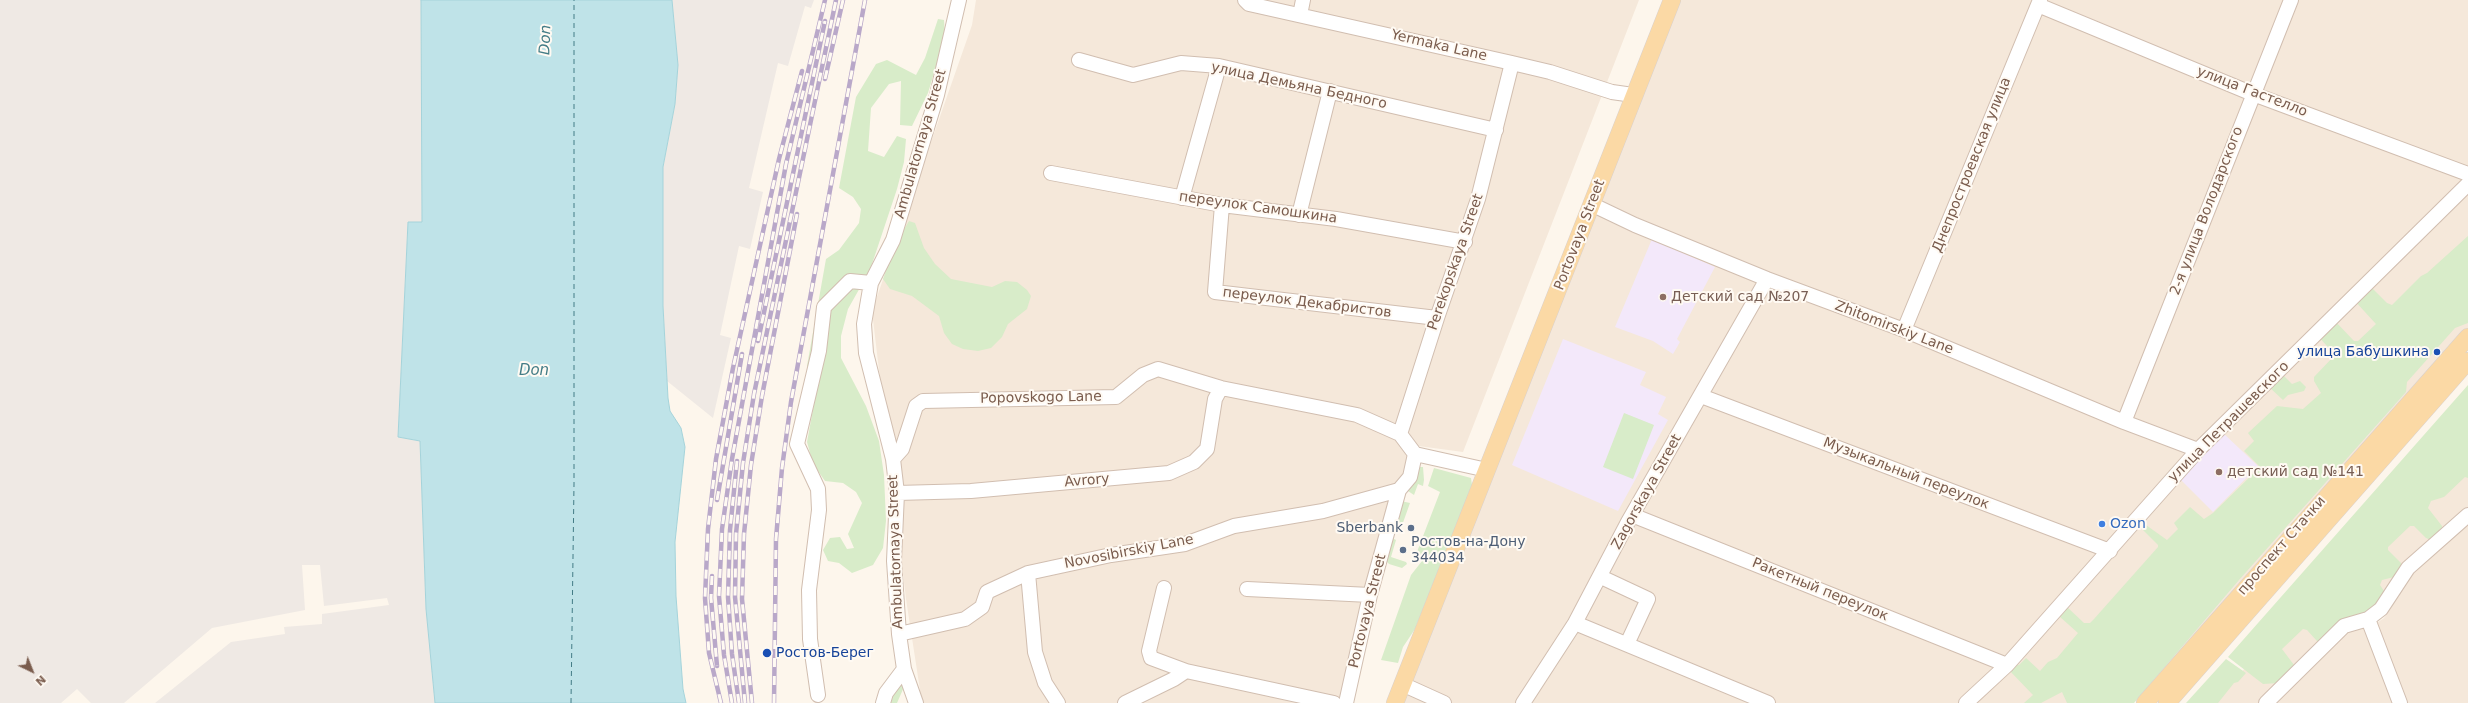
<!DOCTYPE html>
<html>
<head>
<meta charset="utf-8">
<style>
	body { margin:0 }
	#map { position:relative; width:2468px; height:703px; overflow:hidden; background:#fdf6ec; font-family:"DejaVu Sans",sans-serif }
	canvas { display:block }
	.north { position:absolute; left:12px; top:651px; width:40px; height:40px; -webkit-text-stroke:3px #fffaf3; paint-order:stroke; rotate:137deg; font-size:11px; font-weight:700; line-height:16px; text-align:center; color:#7a5c4d }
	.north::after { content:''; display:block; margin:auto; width:14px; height:18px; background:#7a5c4d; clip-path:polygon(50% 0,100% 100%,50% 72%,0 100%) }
</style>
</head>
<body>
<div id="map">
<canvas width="2468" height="703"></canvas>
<div class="north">N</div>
</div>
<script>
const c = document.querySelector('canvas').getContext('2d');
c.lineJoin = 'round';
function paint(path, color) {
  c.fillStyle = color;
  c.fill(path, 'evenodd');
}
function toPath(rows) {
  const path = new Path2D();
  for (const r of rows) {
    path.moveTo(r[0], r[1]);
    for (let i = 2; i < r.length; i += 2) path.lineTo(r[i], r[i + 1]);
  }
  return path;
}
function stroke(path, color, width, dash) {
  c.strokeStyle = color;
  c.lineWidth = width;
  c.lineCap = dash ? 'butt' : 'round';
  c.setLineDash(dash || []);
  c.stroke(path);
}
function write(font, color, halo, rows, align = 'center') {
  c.font = font + ' "DejaVu Sans",sans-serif';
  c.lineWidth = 4;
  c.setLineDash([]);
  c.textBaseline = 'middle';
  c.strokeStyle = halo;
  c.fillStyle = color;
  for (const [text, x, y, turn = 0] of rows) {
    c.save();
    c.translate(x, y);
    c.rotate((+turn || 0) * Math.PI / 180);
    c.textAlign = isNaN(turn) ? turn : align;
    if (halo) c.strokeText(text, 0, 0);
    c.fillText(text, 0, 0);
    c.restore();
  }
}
paint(toPath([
	[976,0,1639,0,1463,452,1411,445,1341,703,919,703,920,690,906,599,872,311,972,25],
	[1673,0,2468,0,2468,342,2132,703,1389,703],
	[2468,457,2468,509,2388,593,2260,703,2212,703,2249,664],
	[2468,521,2468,703,2405,703,2374,625,2384,618,2390,610,2409,574],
	[2368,626,2397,703,2270,703,2346,628]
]), '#f5e8da');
paint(toPath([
	[0,0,421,0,422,223,408,222,398,437,420,441,426,609,435,703,155,703,231,642,285,634,284,627,322,624,322,614,389,605,387,598,324,606,320,565,302,565,305,610,212,628,124,703,91,703,77,689,61,703,0,703],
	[672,0,814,0,811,8,805,6,788,66,778,63,749,188,763,192,750,249,739,246,720,335,731,338,713,418,667,381,663,306,663,167,675,104,678,65]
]), '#efe9e4');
paint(toPath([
	[1652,239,1715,267,1677,339,1680,342,1673,354,1653,341,1615,327],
	[1563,339,1646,372,1640,385,1666,397,1658,414,1668,420,1618,511,1512,465],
	[2222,432,2258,466,2213,512,2179,478]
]), '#f3e8fa');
paint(toPath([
	[938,19,944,20,945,36,928,93,912,126,900,125,901,81,889,84,871,108,868,151,884,157,897,136,906,139,904,162,897,189,870,270,848,309,841,336,841,358,866,406,879,441,884,475,886,521,883,548,873,565,852,573,839,563,828,561,823,550,830,538,840,537,847,549,854,548,848,534,862,503,856,492,843,483,825,481,813,464,807,442,818,382,807,366,826,259,839,250,859,223,861,209,853,197,839,188,856,97,876,64,887,60,916,75,925,58],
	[909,221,915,223,924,248,935,264,951,279,992,287,1005,281,1017,282,1027,290,1031,296,1027,309,1008,324,1002,337,991,348,978,351,963,349,952,344,944,333,939,316,912,296,890,289,883,279,896,243],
	[2468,236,2468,323,2455,328,2407,382,2406,392,2239,580,2134,703,2067,703,2062,692,2041,703,2024,703,2033,695,2009,670,2015,664,2019,665,2026,658,2040,671,2048,662,2057,658,2078,633,2059,616,2067,607,2084,623,2090,623,2094,619,2158,547,2158,545,2141,528,2146,525,2167,540,2178,529,2174,523,2190,507,2204,519,2213,513,2260,467,2244,451,2254,441,2248,433,2277,406,2303,409,2321,393,2314,381,2314,377,2335,355,2318,336,2334,320,2354,341,2358,341,2376,324,2354,300,2369,285,2387,303,2392,305,2421,276,2427,273],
	[2280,372,2292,384,2300,381,2306,387,2304,391,2288,395,2283,400,2267,385],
	[2468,385,2468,478,2465,477,2444,497,2431,501,2428,508,2442,526,2442,531,2431,540,2426,538,2414,526,2410,526,2388,547,2388,550,2401,563,2401,569,2394,577,2382,580,2380,585,2384,591,2383,596,2375,606,2323,642,2317,641,2307,630,2303,629,2282,649,2294,665,2279,683,2263,684,2228,657],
	[1624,413,1654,425,1633,479,1603,467],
	[1414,467,1423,467,1424,480,1423,486,1418,484,1414,495,1402,487],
	[1434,468,1471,478,1472,485,1415,629,1403,647,1398,663,1381,660,1411,575,1422,561,1415,557,1440,492,1428,486],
	[1401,501,1410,503,1400,531,1391,525],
	[1392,538,1396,540,1391,557,1406,562,1407,564,1402,568,1389,564,1382,556],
	[2226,659,2246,673,2238,682,2234,683,2218,703,2186,703],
	[904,679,904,687,897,703,891,703,895,690]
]), '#d8ecc9');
const water = toPath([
	[421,0,672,0,678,65,675,104,663,167,663,306,668,398,670,411,681,428,685,447,675,542,676,596,683,689,686,703,435,703,426,609,420,441,398,437,408,222,422,222,421,0]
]);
paint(water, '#bfe3e8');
stroke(water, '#a5d3da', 1);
stroke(toPath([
	[571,703,574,484,574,0]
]), '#437c86', 1, [5, 4]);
const minor = toPath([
	[1245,0,1249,4,1512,63,1550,72,1612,92,1633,95],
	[2038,5,2253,94,2468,174],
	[1300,15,1303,0],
	[1079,60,1133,75,1181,63,1219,66,1496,130],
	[1051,173,1222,205,1336,219,1465,242],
	[1182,198,1219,66],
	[1591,204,1635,225,1767,279,1904,330,2124,422,2198,450],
	[1222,205,1215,292,1437,318],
	[1299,215,1330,91],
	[1904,330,2040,0],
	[1701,396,2110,551],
	[2124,422,2291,0],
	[1415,454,1400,434,1437,318,1478,199,1512,63],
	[1415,454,1487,470],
	[893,459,902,449,916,406,923,401,1116,397,1143,375,1158,369,1221,388,1357,415,1400,434],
	[897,493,971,491,1169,473,1194,462,1207,449,1215,399,1221,388],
	[1632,515,2007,665],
	[1028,573,1035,652,1045,683,1058,703],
	[1601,577,1648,599,1627,644],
	[1164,588,1149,651,1151,658,1186,671],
	[1247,589,1370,595],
	[2368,619,2400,703],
	[1575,623,1768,703],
	[899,634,965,619,982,607,987,592,1028,573,1111,555,1185,544,1234,526,1323,511,1399,490],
	[1402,684,1444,703],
	[818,695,810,639,809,590,819,510,818,489,797,444,819,351,824,307,850,281,871,283],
	[883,703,886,693,904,669],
	[916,703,904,669,899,634,894,561,897,493,893,459,866,353,864,324,871,283,893,240,937,95,959,0],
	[1125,703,1174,679,1186,671,1334,703],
	[1346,703,1370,595,1399,490,1410,477,1415,454],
	[1523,703,1575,623,1628,522,1767,279],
	[1966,703,2007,665,2198,450,2468,184],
	[2266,703,2344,626,2368,619,2381,609,2408,568,2468,515]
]);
const major = toPath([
	[1395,703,1672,0],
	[2145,703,2468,337],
	[2167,703,2468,361]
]);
stroke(minor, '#d1beb0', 16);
stroke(major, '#dad1cd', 18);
stroke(minor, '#fff', 14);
stroke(major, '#fbd9a5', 17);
const rail = toPath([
	[825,79,843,0],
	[758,341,825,21],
	[737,461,730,530,728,597,732,654,739,703],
	[717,500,742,354],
	[712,576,711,598,717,666],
	[721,703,709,653,705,598,708,529,716,459,733,368,779,159,802,71],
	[732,703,724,655,719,596,722,529,732,459,786,164,825,0],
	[745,703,735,597,736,534,743,463,754,394,836,0],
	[752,703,742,599,744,534,751,465,762,396,797,214],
	[774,703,776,539,782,468,791,402,865,0]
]);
stroke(rail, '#b9a8c9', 4.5);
stroke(rail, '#fffaf3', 3, [9]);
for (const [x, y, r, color] of [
	[1663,297,4,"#8d6e63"],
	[2437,352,4,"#1a4fb4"],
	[2219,472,4,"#8d6e63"],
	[2102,524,4,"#3f7fe0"],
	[1411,528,4,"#5c6f8a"],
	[1403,550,4,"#5c6f8a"],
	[767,653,5,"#1a4fb4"]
]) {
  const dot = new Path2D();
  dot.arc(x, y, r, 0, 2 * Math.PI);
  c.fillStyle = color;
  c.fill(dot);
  stroke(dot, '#fffaf3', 1.5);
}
write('14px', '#7a5c4d', '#fffaf3', [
	["Yermaka Lane",1439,46,13],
	["улица Демьяна Бедного",1299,86,12],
	["улица Гастелло",2252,92,21],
	["Ambulatornaya Street",921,144,-74],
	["Днепростроевская улица",1972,165,-68],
	["переулок Самошкина",1258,208,8],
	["2-я улица Володарского",2207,211,-69],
	["Portovaya Street",1580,235,-69],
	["Perekopskaya Street",1456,262,-71],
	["переулок Декабристов",1307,303,7],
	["Zhitomirskiy Lane",1894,328,21],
	["Popovskogo Lane",1041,398,-1],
	["улица Петрашевского",2229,422,-45],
	["Музыкальный переулок",1906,474,21],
	["Avrory",1087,481,-5],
	["Zagorskaya Street",1647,492,-61],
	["проспект Стачки",2282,546,-49],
	["Ambulatornaya Street",896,552,-92],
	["Novosibirskiy Lane",1129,552,-11],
	["Ракетный переулок",1820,590,22],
	["Portovaya Street",1368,611,-76]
]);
write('14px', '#785e54', '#fffaf3', [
	["Детский сад №207",1671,297],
	["детский сад №141",2227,472]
], 'left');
write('14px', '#164399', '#fffaf3', [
	["улица Бабушкина",2429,352],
	["Ростов-Берег",776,653,"left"]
], 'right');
write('14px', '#366cbe', '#fffaf3', [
	["Ozon",2110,524]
], 'left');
write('14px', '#4e5e75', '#fffaf3', [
	["Sberbank",1403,528],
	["Ростов-на-Дону",1411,542,"left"],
	["344034",1411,558,"left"]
], 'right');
write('italic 15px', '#437c86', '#fffaf3', [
	["Don",546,40,-88],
	["Don",534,371]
]);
</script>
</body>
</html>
